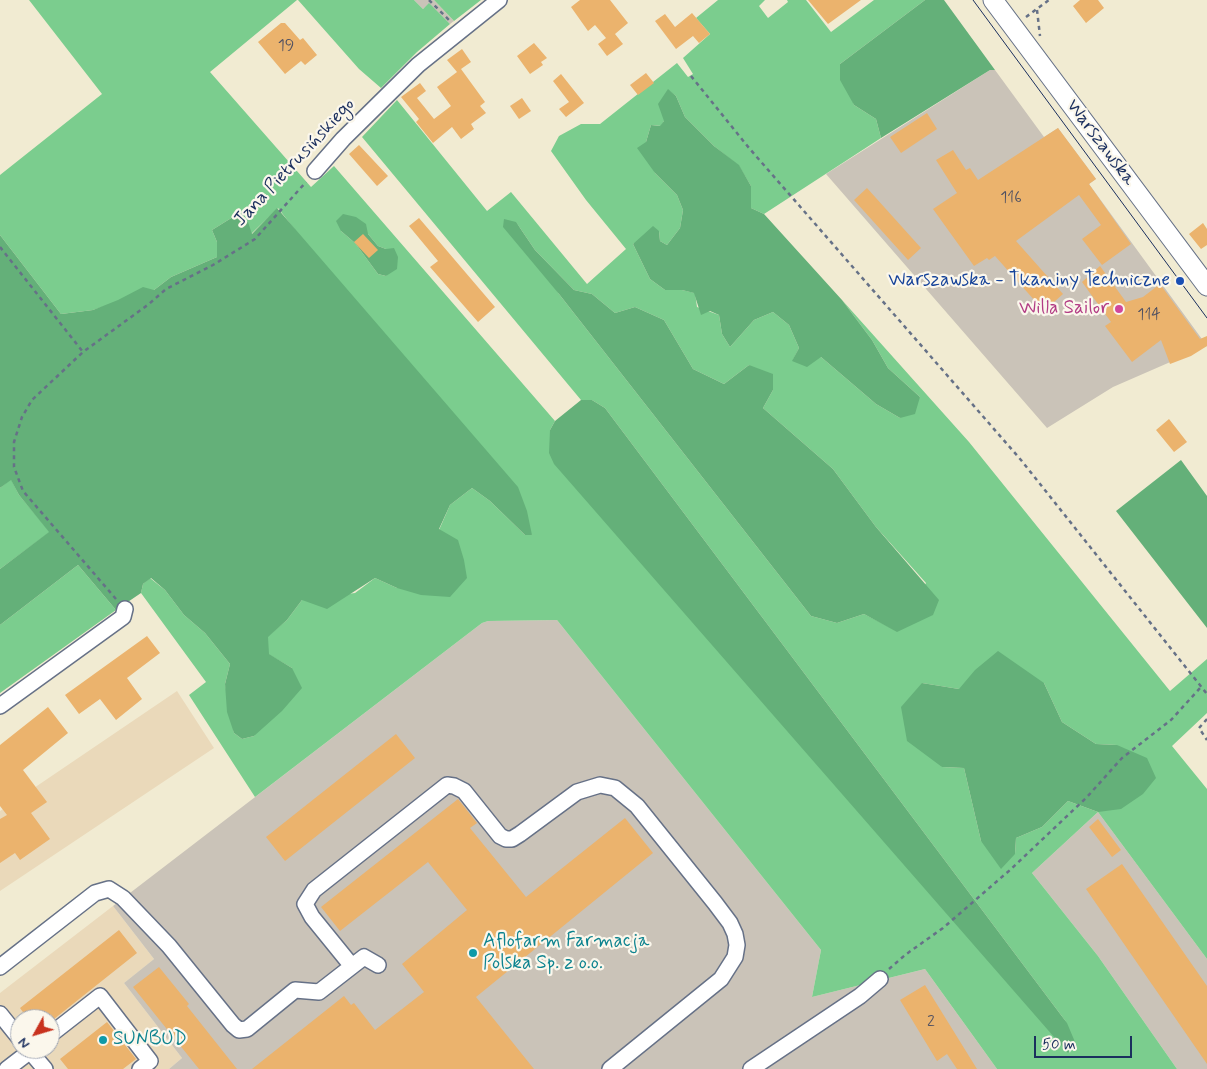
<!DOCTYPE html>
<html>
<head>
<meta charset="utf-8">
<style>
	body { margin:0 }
	#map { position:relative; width:1207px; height:1069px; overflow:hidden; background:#f1ebd2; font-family:Mynerve,sans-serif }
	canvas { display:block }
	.north { position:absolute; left:10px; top:1009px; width:50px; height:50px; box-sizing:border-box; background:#fbf7ec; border:1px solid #a1a7b3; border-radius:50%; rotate:231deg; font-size:14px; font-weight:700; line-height:20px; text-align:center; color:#1b2f5e }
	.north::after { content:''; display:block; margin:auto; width:18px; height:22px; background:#c8321e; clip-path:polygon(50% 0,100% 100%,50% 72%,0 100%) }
	.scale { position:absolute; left:1034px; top:1036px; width:98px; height:22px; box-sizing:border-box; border:2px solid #1b2f5e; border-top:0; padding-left:6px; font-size:15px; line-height:18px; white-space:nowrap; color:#1b2f5e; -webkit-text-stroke:4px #fbf7ec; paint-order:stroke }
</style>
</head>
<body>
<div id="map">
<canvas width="1207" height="1069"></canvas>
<div class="north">N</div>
<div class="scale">50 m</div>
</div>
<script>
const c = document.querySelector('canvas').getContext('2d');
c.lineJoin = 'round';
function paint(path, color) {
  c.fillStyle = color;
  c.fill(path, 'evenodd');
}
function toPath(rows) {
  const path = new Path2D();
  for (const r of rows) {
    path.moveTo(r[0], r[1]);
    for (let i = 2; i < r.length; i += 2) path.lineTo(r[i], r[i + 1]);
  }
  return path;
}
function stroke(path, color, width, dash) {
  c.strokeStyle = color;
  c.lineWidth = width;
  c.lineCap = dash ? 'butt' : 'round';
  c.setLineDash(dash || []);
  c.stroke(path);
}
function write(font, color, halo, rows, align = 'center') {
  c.font = font + ' Mynerve,sans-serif';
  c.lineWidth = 4.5;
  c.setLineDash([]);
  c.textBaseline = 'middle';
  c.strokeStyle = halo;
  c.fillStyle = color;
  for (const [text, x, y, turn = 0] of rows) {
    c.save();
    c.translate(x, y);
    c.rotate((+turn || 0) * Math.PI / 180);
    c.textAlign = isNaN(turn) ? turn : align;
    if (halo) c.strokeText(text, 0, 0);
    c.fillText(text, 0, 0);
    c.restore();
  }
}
paint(toPath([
	[177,691,214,748,0,891,0,811],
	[113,906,154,959,124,983,182,1058,169,1069,0,1069,0,993],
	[20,1019,50,1019,50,1049,20,1049]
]), '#ead9ba');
paint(toPath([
	[414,0,434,0,454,21,450,24,429,4,423,9],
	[990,70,995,70,1044,137,1058,128,1096,179,1089,184,1207,346,1113,387,1047,428,826,174],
	[557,620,821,950,812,997,925,969,997,1069,169,1069,182,1058,124,983,154,959,113,906,482,623,488,621],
	[1098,812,1207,959,1207,1069,1177,1069,1098,956,1032,873]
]), '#cac3b8');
paint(toPath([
	[29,0,297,0,210,72,311,187,334,166,555,421,550,430,1067,1023,605,408,592,400,581,400,362,137,397,100,487,211,511,192,587,284,626,249,586,200,551,151,559,136,581,124,600,124,677,63,688,77,693,74,683,58,710,34,696,18,718,0,765,0,759,6,768,18,788,2,787,0,806,0,831,32,874,0,925,0,840,64,854,105,876,119,881,138,764,214,751,208,751,186,739,166,714,146,685,117,676,96,668,90,664,121,661,126,651,125,646,142,655,173,677,195,683,210,680,228,667,245,660,241,659,231,633,244,650,279,665,290,682,290,695,293,697,307,719,315,722,334,730,347,754,320,773,312,789,325,799,348,793,360,821,357,876,404,900,418,920,397,888,368,872,340,842,300,969,442,1170,691,1207,659,1207,713,1172,746,1207,789,1207,959,1098,812,1032,873,1098,956,1177,1069,997,1069,925,969,812,997,821,950,557,620,488,621,482,623,255,797,189,695,206,682,141,593,143,584,150,578,165,590,184,615,205,633,230,664,225,684,234,733,242,739,254,736,292,668,268,654,268,636,287,620,302,600,355,593,375,578,397,588,439,530,450,505,472,488,490,501,525,535,532,535,278,208,251,234,241,212,212,230,217,242,217,257,171,277,154,290,93,310,61,314,0,235,0,175,102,94],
	[516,222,535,250,574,290,592,294,615,313,635,307,664,320,693,369,724,384,749,365,773,390,763,408,833,469,876,527,926,583,897,631,864,614,837,623,811,616,559,294],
	[341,231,368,234,378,246,386,249,389,272,386,276,378,274,355,243],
	[922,683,959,689,1044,683,1062,722,1096,744,1117,745,1098,812,1068,801,1042,827,1016,838,1015,854,981,841,964,768,942,767],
	[298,0,414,0,423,9,429,3,450,24,417,52,381,88,359,69],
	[434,0,481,0,454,21],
	[11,479,19,495,50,532,0,569,0,488],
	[78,565,116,610,0,693,0,625]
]), '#7bcd8e');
paint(toPath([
	[925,0,944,0,995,70,990,70,881,138,876,119,854,105,840,80,840,64],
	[668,89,676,96,685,117,714,146,739,165,751,186,751,208,764,214,842,300,872,340,888,368,920,397,915,414,900,418,876,404,821,357,807,367,792,361,799,348,789,325,773,312,754,320,730,347,722,334,719,315,710,311,701,315,694,293,682,290,665,290,650,279,633,244,653,226,659,231,660,241,667,245,680,228,683,210,677,195,655,173,637,148,646,142,651,125,660,126,664,121,658,104],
	[277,208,518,487,527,511,532,535,525,535,490,501,472,488,450,505,439,529,458,540,464,560,467,578,450,597,421,595,397,588,375,578,327,609,302,600,287,620,268,637,269,654,292,668,302,688,282,711,254,736,242,739,234,733,227,712,225,684,230,664,205,633,184,615,165,590,151,578,143,584,141,593,116,610,78,565,0,625,0,569,49,532,19,495,11,480,0,488,0,235,61,314,93,310,118,300,143,287,154,290,171,277,217,257,217,242,212,230,241,212,248,222,252,234],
	[343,214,356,217,366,224,368,234,378,246,386,249,394,248,398,257,397,269,386,276,378,274,355,243,341,231,336,221],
	[504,219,516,222,535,250,574,290,592,294,615,313,635,307,664,320,693,369,724,384,749,365,773,374,773,390,763,408,833,469,876,527,939,600,933,615,897,632,864,614,837,623,811,616,559,294,503,227],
	[581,400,592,400,605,408,1067,1023,1075,1042,1068,1053,554,464,549,453,550,430,555,421],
	[1181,460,1207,496,1207,628,1116,511],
	[998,651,1044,683,1062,722,1096,744,1117,745,1147,758,1156,778,1143,794,1121,809,1098,812,1068,801,1042,827,1016,838,1015,854,1001,869,981,841,964,768,942,767,907,741,901,707,922,683,959,689,975,670]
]), '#64b079');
paint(toPath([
	[580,0,610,0,628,23,615,34,623,44,607,56,598,44,606,38,595,25,588,31,571,7],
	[808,0,861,0,828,24],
	[1080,0,1098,0,1104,8,1086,23,1073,6],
	[692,13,710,34,699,43,693,36,676,49,655,21,665,14,675,27],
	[281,23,285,23,300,40,303,38,317,55,305,65,301,61,285,74,258,42],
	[534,43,547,58,541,62,543,65,530,74,517,56],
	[462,49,471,62,461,69,485,102,480,106,486,113,471,124,474,129,461,139,452,127,433,143,416,122,419,119,401,97,420,83,426,91,417,98,434,119,451,106,437,87,457,72,447,60],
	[646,73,654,83,638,95,630,85],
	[561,74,584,103,566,117,559,109,569,102,553,81],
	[522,98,531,111,519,119,510,106],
	[927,113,937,129,901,153,890,137],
	[1058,128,1096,179,1089,184,1131,244,1102,265,1082,239,1101,225,1079,195,1016,241,1063,294,1044,311,995,256,989,260,987,258,974,266,933,209,957,193,936,160,953,150,966,170,970,168,978,180],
	[359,145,388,176,377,186,349,154],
	[867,188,921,248,908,260,854,200],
	[419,218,495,307,478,322,430,267,438,261,409,226],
	[1203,223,1207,229,1207,245,1201,249,1189,234],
	[363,234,378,250,369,258,354,242],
	[1100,266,1126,302,1143,297,1160,284,1200,339,1207,336,1207,346,1191,356,1170,364,1161,340,1132,362,1105,326,1111,322,1082,282],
	[1169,419,1187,442,1174,452,1156,430],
	[147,636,160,653,127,678,142,699,116,720,100,699,79,714,65,695],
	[48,707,68,733,23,770,47,802,31,813,50,839,20,860,15,853,0,863,0,819,7,815,0,806,0,745],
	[396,734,415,758,285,861,266,837],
	[458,799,477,823,470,828,526,897,625,818,653,853,476,997,534,1069,252,1069,344,996,351,1005,354,1003,375,1030,424,992,402,964,467,910,428,862,340,931,321,907],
	[1098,819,1121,850,1112,857,1089,827],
	[1122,864,1207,986,1207,1064,1086,889],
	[119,930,137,953,54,1019,28,1019,20,1008],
	[159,967,189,1004,187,1006,237,1069,199,1069,133,987],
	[925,985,977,1069,957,1069,947,1054,937,1061,900,1000],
	[107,1022,136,1059,123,1069,68,1069,60,1059]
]), '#ebb36d');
const minor = toPath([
	[315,171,343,139,418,65,499,0],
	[0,706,123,617,125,609],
	[351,965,312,917,305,904,314,890,447,785,454,786,464,791,500,836,506,839,512,839,520,834,577,792,600,785,615,788,637,806,715,903,730,923,735,934,737,945,735,957,721,979,610,1069],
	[0,967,95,893,109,889,123,898,169,946,233,1025,239,1030,247,1029,295,990,319,992,364,957,378,965],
	[0,1014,20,1039],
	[50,1035,100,996,150,1061,140,1069],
	[28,1049,45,1069],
	[7,1069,33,1049],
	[751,1069,860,996,880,979]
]);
const major = toPath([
	[993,0,1207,286]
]);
stroke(minor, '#667187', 18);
stroke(major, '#667187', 21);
stroke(toPath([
	[429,0,451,22],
	[1037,10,1040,36],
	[1026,17,1049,0],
	[691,76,749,148,1021,460,1207,694],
	[0,247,83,352],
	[116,599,23,491,14,467,14,442,22,417,32,400,83,352,149,304,166,289,213,265,255,239,306,182],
	[1207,719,1199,728,1207,740],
	[889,969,905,955,943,928,1010,870,1087,797,1122,758,1171,720,1201,687]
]), '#667187', 2.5, [4, 4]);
stroke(minor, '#fff', 15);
stroke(major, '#fff', 19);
stroke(toPath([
	[973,0,1207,318]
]), '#1b2f5e', 1);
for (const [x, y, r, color] of [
	[1180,281,5,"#1a4fb4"],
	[1119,309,5,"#d1479c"],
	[473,953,5,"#0f9aa8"],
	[103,1040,5,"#0f9aa8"]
]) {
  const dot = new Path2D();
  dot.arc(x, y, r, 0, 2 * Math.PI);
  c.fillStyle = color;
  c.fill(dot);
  stroke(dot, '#fbf7ec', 2);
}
write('16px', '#4f5062', null, [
	["19",286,47],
	["116",1011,199],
	["114",1149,316],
	["2",931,1023]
]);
write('19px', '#1b2f5e', '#fbf7ec', [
	["Warszawska",1100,143,53],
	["Jana Pietrusińskiego",295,163,-47]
]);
write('19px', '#164399', '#fbf7ec', [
	["Warszawska - Tkaniny Techniczne",1170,281]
], 'right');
write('19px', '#b23c85', '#fbf7ec', [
	["Willa Sailor",1109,309]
], 'right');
write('19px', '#0d838f', '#fbf7ec', [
	["Aflofarm Farmacja",483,942],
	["Polska Sp. z o.o.",483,964],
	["SUNBUD",113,1040]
], 'left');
</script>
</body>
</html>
